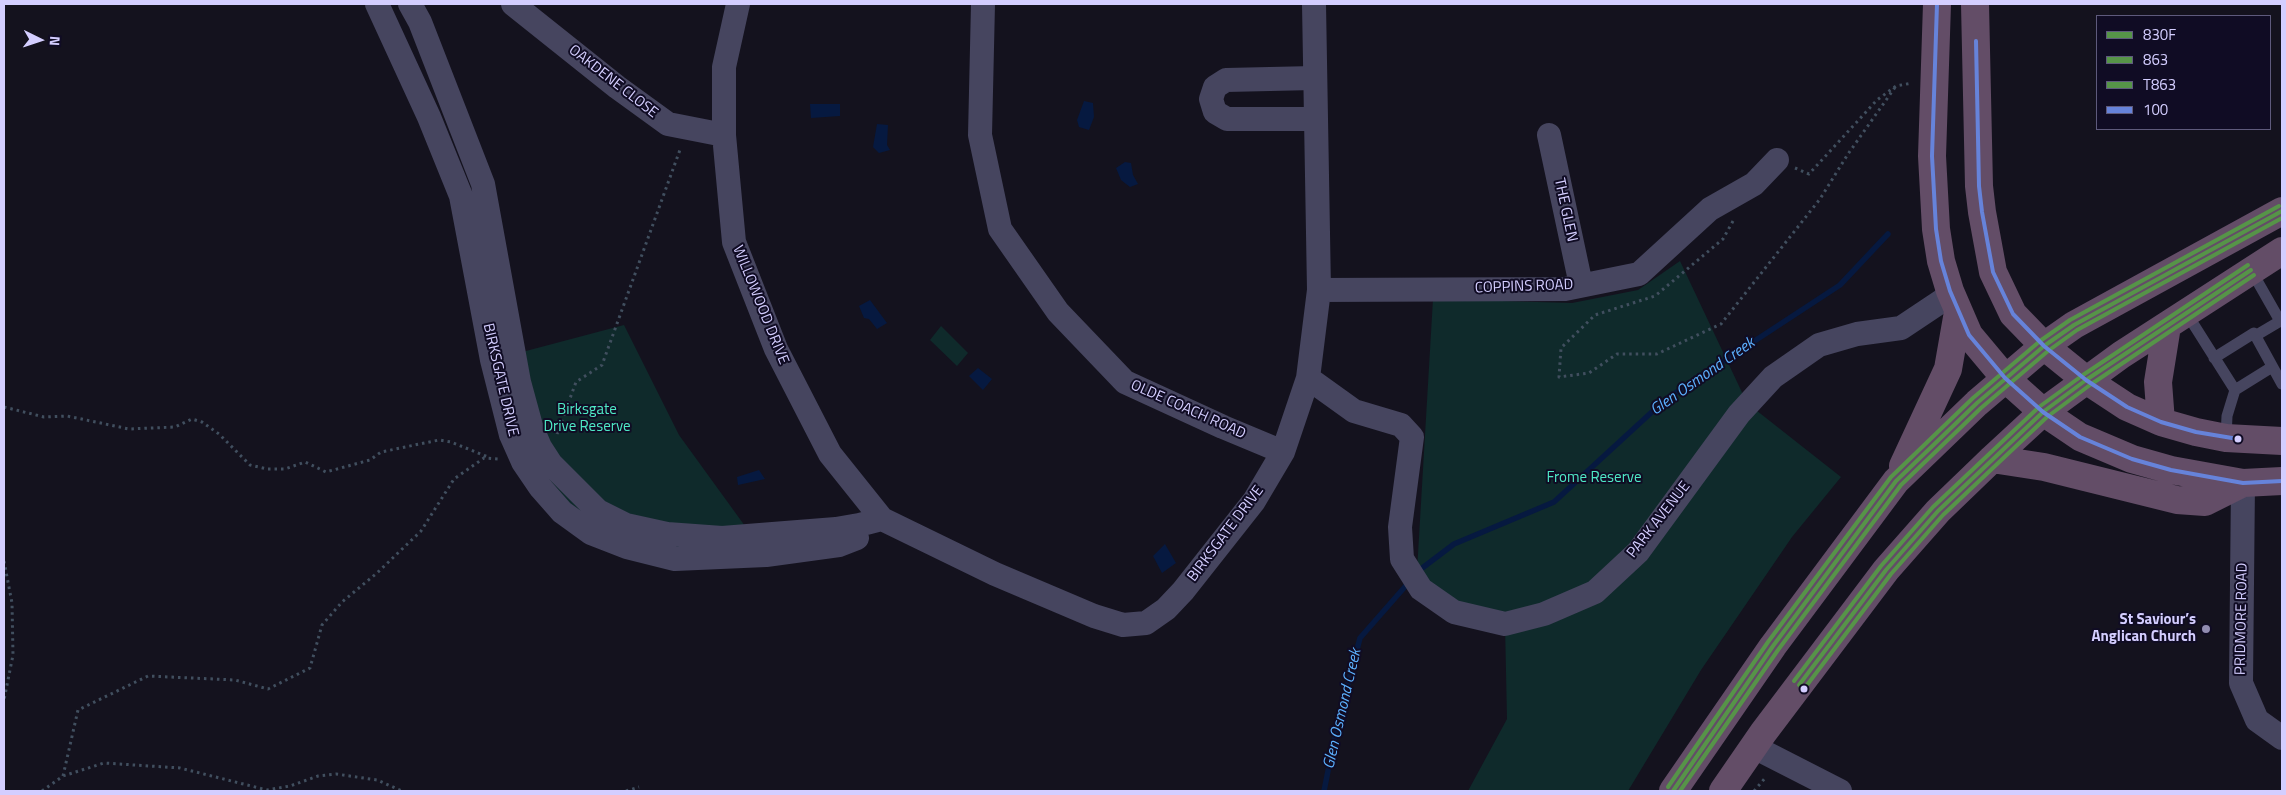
<!DOCTYPE html>
<html>
<head>
<meta charset="utf-8">
<style>
	body { margin:0 }
	#map { position:relative; width:2286px; height:795px; overflow:hidden; background:#14121e; font-family:"Titillium Web",sans-serif }
	canvas { display:block }
	.frame { position:absolute; inset:0; border:5px solid #d4ceff; pointer-events:none }
	.legend { position:absolute; left:2096px; top:15px; width:175px; height:115px; box-sizing:border-box; background:#100c24; border:1px solid #5e5a7c; margin:0; padding:6px 9px; list-style:none; font-size:15px; color:#d4ceff }
	.legend li { display:flex; align-items:center; gap:10px; height:25px }
	.legend b { width:25px; border:1px solid #5e5a7c }
	.north { position:absolute; left:15px; top:15px; width:50px; height:50px; -webkit-text-stroke:4px #100c24; paint-order:stroke; rotate:94deg; font-size:14px; font-weight:700; line-height:20px; text-align:center; color:#d4ceff }
	.north::after { content:''; display:block; margin:auto; width:18px; height:22px; background:#d4ceff; clip-path:polygon(50% 0,100% 100%,50% 72%,0 100%) }
</style>
</head>
<body>
<div id="map">
<canvas width="2286" height="795"></canvas>
<div class="frame"></div>
<ul class="legend">
<li><b style="height:6px;background:#569448"></b>830F</li>
<li><b style="height:6px;background:#569448"></b>863</li>
<li><b style="height:6px;background:#569448"></b>T863</li>
<li><b style="height:6px;background:#6683da"></b>100</li>
</ul>
<div class="north">N</div>
</div>
<script>
const c = document.querySelector('canvas').getContext('2d');
c.lineJoin = 'round';
function paint(path, color) {
  c.fillStyle = color;
  c.fill(path, 'evenodd');
}
function toPath(rows) {
  const path = new Path2D();
  for (const r of rows) {
    path.moveTo(r[0], r[1]);
    for (let i = 2; i < r.length; i += 2) path.lineTo(r[i], r[i + 1]);
  }
  return path;
}
function stroke(path, color, width, dash) {
  c.strokeStyle = color;
  c.lineWidth = width;
  c.lineCap = dash ? 'butt' : 'round';
  c.setLineDash(dash || []);
  c.stroke(path);
}
function write(font, color, halo, rows, align = 'center') {
  c.font = font + ' "Titillium Web",sans-serif';
  c.lineWidth = 4;
  c.setLineDash([]);
  c.textBaseline = 'middle';
  c.strokeStyle = halo;
  c.fillStyle = color;
  for (const [text, x, y, turn = 0] of rows) {
    c.save();
    c.translate(x, y);
    c.rotate((+turn || 0) * Math.PI / 180);
    c.textAlign = isNaN(turn) ? turn : align;
    if (halo) c.strokeText(text, 0, 0);
    c.fillText(text, 0, 0);
    c.restore();
  }
}
paint(toPath([
	[1680,261,1747,403,1841,477,1792,537,1701,670,1628,791,1468,791,1507,719,1505,624,1454,612,1417,571,1433,299,1572,303,1638,290],
	[624,325,679,435,766,555,675,559,562,512,492,360],
	[941,326,968,353,957,366,930,340]
]), '#0f2a2b');
paint(toPath([
	[1084,101,1093,103,1094,117,1089,130,1079,127,1077,120],
	[810,104,840,104,840,116,811,118],
	[877,124,888,125,887,145,890,150,879,153,873,147],
	[1125,162,1131,163,1133,175,1138,184,1130,187,1121,180,1116,168],
	[870,300,887,323,877,329,869,319,864,318,859,306],
	[978,368,992,379,983,390,969,376],
	[759,470,765,479,738,485,737,477],
	[1165,544,1176,563,1162,573,1153,556]
]), '#061940');
stroke(toPath([
	[1417,572,1454,544,1554,502,1666,399,1840,285,1888,234],
	[1324,791,1337,726,1360,638,1410,581]
]), '#061940', 5.5);
stroke(toPath([
	[1795,168,1809,174,1877,100,1896,86,1912,83],
	[1733,221,1723,239,1655,296,1595,315,1561,348,1559,377,1589,373,1617,354,1657,354,1721,324,1820,199,1848,154,1896,86],
	[4,407,44,417,67,416,129,429,175,427,192,419,202,422,219,434,250,465,267,469,285,469,305,462,326,472,370,460,381,452,439,440,451,442,488,457],
	[557,434,576,382,602,365,681,147],
	[4,561,12,603,13,655,4,700],
	[63,776,78,710,148,676,235,680,268,689,310,668,322,625,342,602,377,573,421,531,454,479,484,458,498,459],
	[42,791,63,776,104,763,180,768,267,790,290,786,318,776,336,774,377,780,402,791],
	[626,791,639,787],
	[1754,791,1766,777]
]), '#414f5f', 3, [2.5, 4]);
stroke(toPath([
	[2251,270,2280,321],
	[2187,314,2235,390],
	[2255,336,2282,320],
	[2214,358,2254,333,2282,384],
	[2226,438,2227,416,2235,390,2272,367]
]), '#46455f', 11);
stroke(toPath([
	[377,4,429,117,461,196,492,360,511,435,523,462,540,487,562,512,591,533,627,547,675,559,766,555,839,545,857,538],
	[410,4,420,22,483,184,519,382,531,426,540,447,551,464,598,511,626,525,667,534,722,538,836,529,859,525,882,519,995,574,1094,616,1123,625,1146,623,1166,609,1183,591,1254,501,1283,452,1308,378,1319,290,1314,4],
	[513,4,617,87,668,124,724,135],
	[738,4,724,67,724,135,734,242,776,349,830,454,882,519],
	[983,4,980,135,1000,229,1058,312,1125,382,1223,427,1283,452],
	[1314,78,1226,80,1215,87,1211,99,1215,112,1227,119,1315,119],
	[1549,135,1581,285],
	[1319,290,1565,289,1639,274,1710,209,1754,184,1777,160],
	[1308,378,1354,411,1401,425,1412,437,1400,527,1402,559,1421,589,1454,612,1505,624,1544,614,1595,592,1638,552,1739,414,1773,377,1819,345,1857,334,1901,328,1943,300,1950,291],
	[2243,483,2241,683,2257,720,2282,738],
	[1754,747,1840,791]
]), '#46455f', 24);
stroke(toPath([
	[1937,4,1932,156,1936,229,1941,261,1950,291,1969,335,2005,378,2043,412,2080,437,2132,459,2171,470,2243,483,2282,481],
	[1975,4,1979,186,1982,212,1993,272,2013,314,2044,346,2086,380,2127,407,2161,422,2196,432,2226,438,2282,441],
	[2161,422,2158,382,2167,326],
	[1992,459,2044,467,2177,500,2205,502,2243,483],
	[1903,466,1948,369,1958,312],
	[1673,791,1773,646,1896,481,1977,403,2044,346,2074,325,2282,211],
	[1723,791,1763,733,1886,570,1938,511,1992,459,2043,412,2121,355,2282,251]
]), '#634d67', 28);
stroke(toPath([
	[1799,685,1886,570,1938,511,2043,412,2086,380,2251,270],
	[1673,791,1773,646,1896,481,1977,403,2044,346,2074,325,2282,211]
]), '#569448', 4);
stroke(toPath([
	[1804,689,1891,574,1943,515,2047,417,2090,385,2254,275],
	[1680,791,1778,650,1901,485,1981,408,2048,351,2077,330,2282,218]
]), '#569448', 4);
stroke(toPath([
	[1794,681,1881,566,1933,507,2039,407,2083,375,2248,265],
	[1668,787,1768,642,1891,477,1973,398,2040,341,2070,320,2279,206]
]), '#569448', 4);
stroke(toPath([
	[1937,4,1932,156,1936,229,1941,261,1950,291,1969,335,2005,378,2043,412,2080,437,2132,459,2171,470,2243,483,2282,481],
	[1976,41,1979,186,1982,212,1993,272,2013,314,2044,346,2086,380,2127,407,2161,422,2196,432,2238,439]
]), '#6683da', 4);
for (const [x, y, r, color] of [
	[2238,439,4.5,"#d4ceff"],
	[2206,629,5,"#918cb0"],
	[1804,689,4.5,"#d4ceff"]
]) {
  const dot = new Path2D();
  dot.arc(x, y, r, 0, 2 * Math.PI);
  c.fillStyle = color;
  c.fill(dot);
  stroke(dot, '#100c24', 2);
}
write('15px', '#d4ceff', '#100c24', [
	["OAKDENE CLOSE",613,82,38],
	["THE GLEN",1565,210,78],
	["COPPINS ROAD",1524,287,-2],
	["WILLOWOOD DRIVE",760,305,68],
	["BIRKSGATE DRIVE",500,380,77],
	["OLDE COACH ROAD",1188,410,24],
	["PARK AVENUE",1659,520,-52],
	["BIRKSGATE DRIVE",1226,534,-53],
	["PRIDMORE ROAD",2242,619,-89]
]);
write('15px', '#4feac6', '#100c24', [
	["Birksgate",587,410],
	["Drive Reserve",587,427],
	["Frome Reserve",1594,478]
]);
write('bold 15px', '#d4ceff', '#100c24', [
	["St Saviour’s",2196,620],
	["Anglican Church",2196,637]
], 'right');
write('italic 16px', '#5cb1ff', '#100c24', [
	["Glen Osmond Creek",1703,377,-35],
	["Glen Osmond Creek",1343,709,-77]
]);
</script>
</body>
</html>
